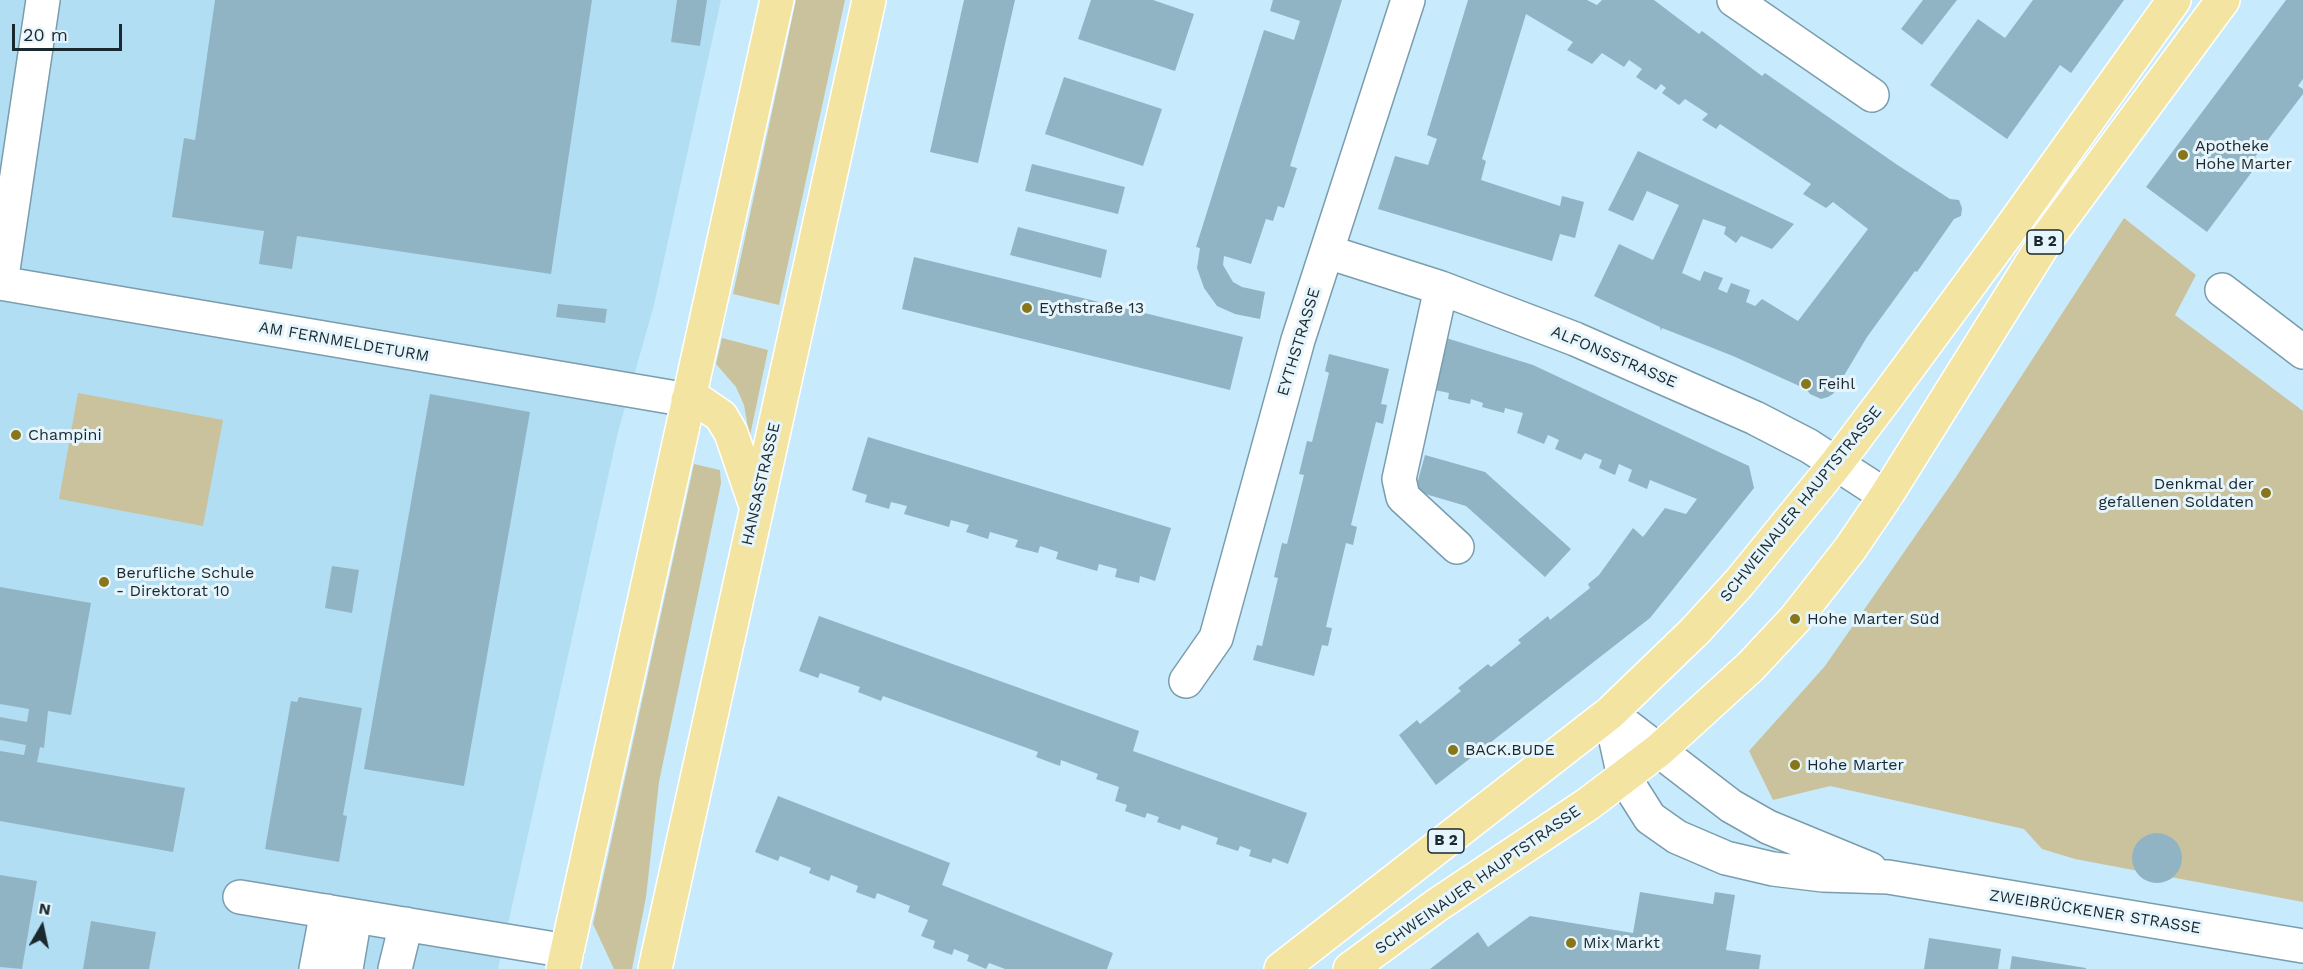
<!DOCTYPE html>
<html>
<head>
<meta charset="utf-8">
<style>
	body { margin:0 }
	#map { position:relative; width:2303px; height:969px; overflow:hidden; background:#c7ebfd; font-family:"Work Sans",sans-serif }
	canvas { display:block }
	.north { position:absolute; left:12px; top:897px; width:60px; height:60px; -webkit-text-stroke:4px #e6f5fc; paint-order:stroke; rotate:9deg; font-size:16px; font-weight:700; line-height:24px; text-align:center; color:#1a282f }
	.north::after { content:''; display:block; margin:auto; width:21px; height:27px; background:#1a282f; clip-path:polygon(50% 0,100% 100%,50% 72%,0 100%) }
	.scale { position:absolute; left:12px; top:24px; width:110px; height:27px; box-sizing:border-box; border:3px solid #1a282f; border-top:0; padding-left:8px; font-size:18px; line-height:21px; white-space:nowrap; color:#1a282f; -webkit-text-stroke:4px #e6f5fc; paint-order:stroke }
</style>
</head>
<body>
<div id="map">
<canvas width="2303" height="969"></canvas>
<div class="north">N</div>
<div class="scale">20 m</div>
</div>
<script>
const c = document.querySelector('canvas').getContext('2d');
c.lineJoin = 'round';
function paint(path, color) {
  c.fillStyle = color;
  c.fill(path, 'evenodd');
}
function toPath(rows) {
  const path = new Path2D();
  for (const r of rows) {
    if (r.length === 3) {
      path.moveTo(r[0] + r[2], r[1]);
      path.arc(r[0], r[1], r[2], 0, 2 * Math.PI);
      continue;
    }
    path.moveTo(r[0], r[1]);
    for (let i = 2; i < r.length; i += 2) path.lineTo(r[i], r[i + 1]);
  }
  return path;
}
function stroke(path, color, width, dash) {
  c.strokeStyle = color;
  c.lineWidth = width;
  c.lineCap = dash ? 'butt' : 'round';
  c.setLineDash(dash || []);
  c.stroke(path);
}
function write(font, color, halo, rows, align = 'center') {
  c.font = font + ' "Work Sans",sans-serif';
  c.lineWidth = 6;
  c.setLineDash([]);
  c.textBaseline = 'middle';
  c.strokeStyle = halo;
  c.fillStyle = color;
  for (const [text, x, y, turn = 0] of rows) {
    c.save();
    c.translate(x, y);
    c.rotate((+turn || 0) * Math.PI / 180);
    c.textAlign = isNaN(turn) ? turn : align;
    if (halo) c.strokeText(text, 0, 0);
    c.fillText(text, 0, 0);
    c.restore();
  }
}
paint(toPath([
	[0,0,721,0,654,305,618,432,498,969,0,969]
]), '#b2def3');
paint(toPath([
	[796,0,845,0,779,305,733,294],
	[2124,218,2196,275,2175,315,2303,411,2303,902,2075,859,2042,849,2024,829,1830,786,1773,800,1749,751,1825,666,1954,480],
	[722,338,768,350,747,450,747,422,744,405,736,387,716,364],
	[78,393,223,420,203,526,59,499],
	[694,464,720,470,721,483,659,782,646,897,632,969,614,969,593,924]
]), '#cac29d');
paint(toPath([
	[215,0,592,0,551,274,297,236,292,269,259,264,264,231,172,217,184,138,195,140],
	[677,0,707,0,700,46,671,42],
	[964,0,1015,0,978,163,930,152],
	[1091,0,1153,0,1194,14,1175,71,1078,39],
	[1273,0,1342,0,1290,166,1297,168,1284,208,1278,206,1273,221,1266,219,1251,264,1224,256,1223,265,1233,282,1242,287,1265,292,1260,319,1235,314,1217,306,1204,288,1197,268,1200,248,1196,247,1264,30,1294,40,1300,21,1270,11],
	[1468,0,1587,0,1597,5,1602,0,1654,0,1699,34,1702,31,1762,76,1765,73,1896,164,1950,199,1959,200,1962,208,1961,216,1954,219,1917,272,1915,271,1867,337,1833,394,1828,397,1821,399,1810,394,1806,389,1733,356,1662,328,1661,331,1660,327,1594,296,1619,244,1653,260,1679,205,1647,191,1633,221,1608,210,1638,151,1794,224,1772,249,1741,236,1736,243,1724,234,1726,227,1703,219,1682,273,1700,281,1704,271,1723,278,1718,289,1727,293,1731,283,1750,290,1746,302,1755,306,1762,299,1798,321,1868,229,1833,202,1826,208,1803,194,1811,184,1720,124,1716,129,1702,120,1708,114,1685,99,1679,105,1662,93,1666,88,1661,84,1656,90,1636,77,1642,69,1629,60,1624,67,1602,53,1592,64,1567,50,1573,42,1526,14,1482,159,1486,161,1481,180,1560,206,1562,196,1584,202,1575,238,1560,234,1552,261,1378,209,1395,156,1428,165,1437,139,1427,135],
	[1923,0,1957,0,1922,45,1901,29],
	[2033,0,2124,0,2071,73,2060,65,2007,139,1930,85,1978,19,2005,38],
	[2286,0,2303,0,2303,79,2298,86,2303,89,2303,94,2255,157,2260,161,2207,232,2146,187],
	[1064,77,1162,109,1143,166,1045,134],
	[1032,164,1125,187,1118,214,1025,191],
	[1018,227,1107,250,1101,278,1010,255],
	[914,257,1243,337,1230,390,902,309],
	[558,304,607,309,605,323,556,317],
	[1443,337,1533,365,1749,466,1754,488,1650,618,1436,785,1399,735,1417,720,1420,724,1461,691,1458,688,1488,664,1491,667,1521,643,1518,640,1548,616,1550,620,1590,588,1588,584,1599,575,1633,528,1643,537,1665,508,1686,514,1697,499,1650,480,1647,489,1628,481,1632,470,1619,464,1615,475,1599,468,1602,460,1585,453,1581,460,1555,449,1559,440,1548,435,1544,444,1517,433,1523,413,1505,408,1504,413,1482,407,1483,403,1471,399,1470,404,1448,399,1449,393,1430,389],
	[1329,354,1389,369,1381,404,1387,405,1383,424,1376,422,1351,525,1357,527,1353,545,1346,543,1326,627,1332,628,1328,646,1322,645,1314,676,1253,660,1257,645,1262,646,1278,578,1274,577,1282,543,1287,544,1304,475,1299,474,1307,441,1312,442,1329,373,1325,371],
	[430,394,530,412,464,786,364,769],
	[868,437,1171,528,1155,581,1140,576,1139,583,1115,577,1117,569,1099,564,1097,571,1056,559,1058,552,1040,546,1038,553,1015,547,1018,540,990,532,988,539,966,532,969,525,951,520,949,527,904,514,907,506,891,502,889,509,865,502,867,495,852,490],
	[1425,455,1485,472,1571,549,1545,577,1466,506,1415,491],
	[332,566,359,570,352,613,325,608],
	[0,587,91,603,71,715,48,711,44,748,40,747,37,762,185,788,173,852,0,821,0,751,24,755,26,745,0,740,0,717,27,722,29,709,0,704],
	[819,616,1139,731,1133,751,1307,813,1288,864,1273,858,1271,863,1249,856,1251,850,1240,846,1238,851,1216,844,1218,838,1182,825,1180,830,1157,822,1159,817,1147,813,1145,818,1125,811,1127,805,1115,801,1119,787,1096,779,1098,774,1061,760,1060,766,1036,757,1038,752,883,696,881,701,858,692,860,687,820,673,818,678,799,671],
	[299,697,362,708,343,815,347,816,339,862,265,849,291,701,297,702],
	[778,796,950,863,942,885,1113,953,1107,969,1005,969,989,963,986,969,967,961,969,955,954,949,952,955,933,948,935,941,921,936,928,920,908,912,910,906,877,893,875,899,856,892,858,886,831,875,829,881,809,873,811,868,780,856,778,861,755,852],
	[2157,858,25],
	[0,875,37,881,22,969,0,967],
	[1640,892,1713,904,1715,892,1735,895,1726,950,1761,955,1759,969,1430,969,1478,932,1488,947,1530,916,1633,933],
	[91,921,156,932,149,969,83,969],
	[1929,938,2001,949,1998,969,1924,969],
	[2012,956,2086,968,2086,969,2010,969]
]), '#91b4c5');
const minor = toPath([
	[1734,0,1872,95],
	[1328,252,1441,288,1575,339,1755,418,1809,446,1886,496],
	[0,283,688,400],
	[1,283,43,0],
	[1441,288,1399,479,1403,497,1457,547],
	[2222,290,2303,352],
	[1186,681,1216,638,1298,340,1408,0],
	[1610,713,1624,777,1650,818,1677,837,1726,858,1773,869,1823,875,1888,877,2303,946],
	[1610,713,1731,806,1768,827,1870,869],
	[240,897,567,951],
	[316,969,327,911],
	[346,969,355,916],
	[395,969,406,924]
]);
const major = toPath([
	[688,400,702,403,721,416,731,433,756,506],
	[563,969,777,0],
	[655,969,869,0],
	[1281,969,1610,713,1695,631,1739,583,1836,464,1888,395,2003,239,2174,0],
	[1350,969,1437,905,1588,804,1659,750,1750,667,1795,619,1850,549,1886,496,2048,237,2223,0]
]);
stroke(minor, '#7a9dad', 36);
stroke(major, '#fff', 36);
stroke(minor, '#fff', 33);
stroke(major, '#f3e5a1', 33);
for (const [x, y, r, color] of [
	[2183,155,6,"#87761a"],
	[1027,308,6,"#87761a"],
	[1806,384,6,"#87761a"],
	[16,435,6,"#87761a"],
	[2266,493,6,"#87761a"],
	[104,582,6,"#87761a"],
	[1795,619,6,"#87761a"],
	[1453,750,6,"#87761a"],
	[1795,765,6,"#87761a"],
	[1571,943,6,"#87761a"]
]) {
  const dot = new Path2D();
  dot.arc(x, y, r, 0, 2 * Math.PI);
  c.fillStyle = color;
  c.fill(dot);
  stroke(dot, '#e6f5fc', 2);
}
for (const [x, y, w] of [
	[2045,242,36],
	[1446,841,36]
]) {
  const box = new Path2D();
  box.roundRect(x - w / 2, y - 12, w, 24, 4.5);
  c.fillStyle = '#e6f5fc';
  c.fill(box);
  stroke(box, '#1a282f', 1.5);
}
write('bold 15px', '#1a282f', null, [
	["B 2",2045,242],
	["B 2",1446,841]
]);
write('16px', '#1a282f', '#e6f5fc', [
	["Apotheke",2195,146],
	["Hohe Marter",2195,164],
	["Eythstraße 13",1039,308],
	["Feihl",1818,384],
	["Champini",28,435],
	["Denkmal der",2254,484,"right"],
	["gefallenen Soldaten",2254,502,"right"],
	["Berufliche Schule",116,573],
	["- Direktorat 10",116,591],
	["Hohe Marter Süd",1807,619],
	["BACK.BUDE",1465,750],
	["Hohe Marter",1807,765],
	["Mix Markt",1583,943]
], 'left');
write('16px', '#1a282f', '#e6f5fc', [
	["AM FERNMELDETURM",344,342,10],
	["EYTHSTRASSE",1299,342,-73],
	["ALFONSSTRASSE",1614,357,23],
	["HANSASTRASSE",761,484,-77],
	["SCHWEINAUER HAUPTSTRASSE",1801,504,-51],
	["SCHWEINAUER HAUPTSTRASSE",1478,880,-35],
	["ZWEIBRÜCKENER STRASSE",2095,912,9]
]);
</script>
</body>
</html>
